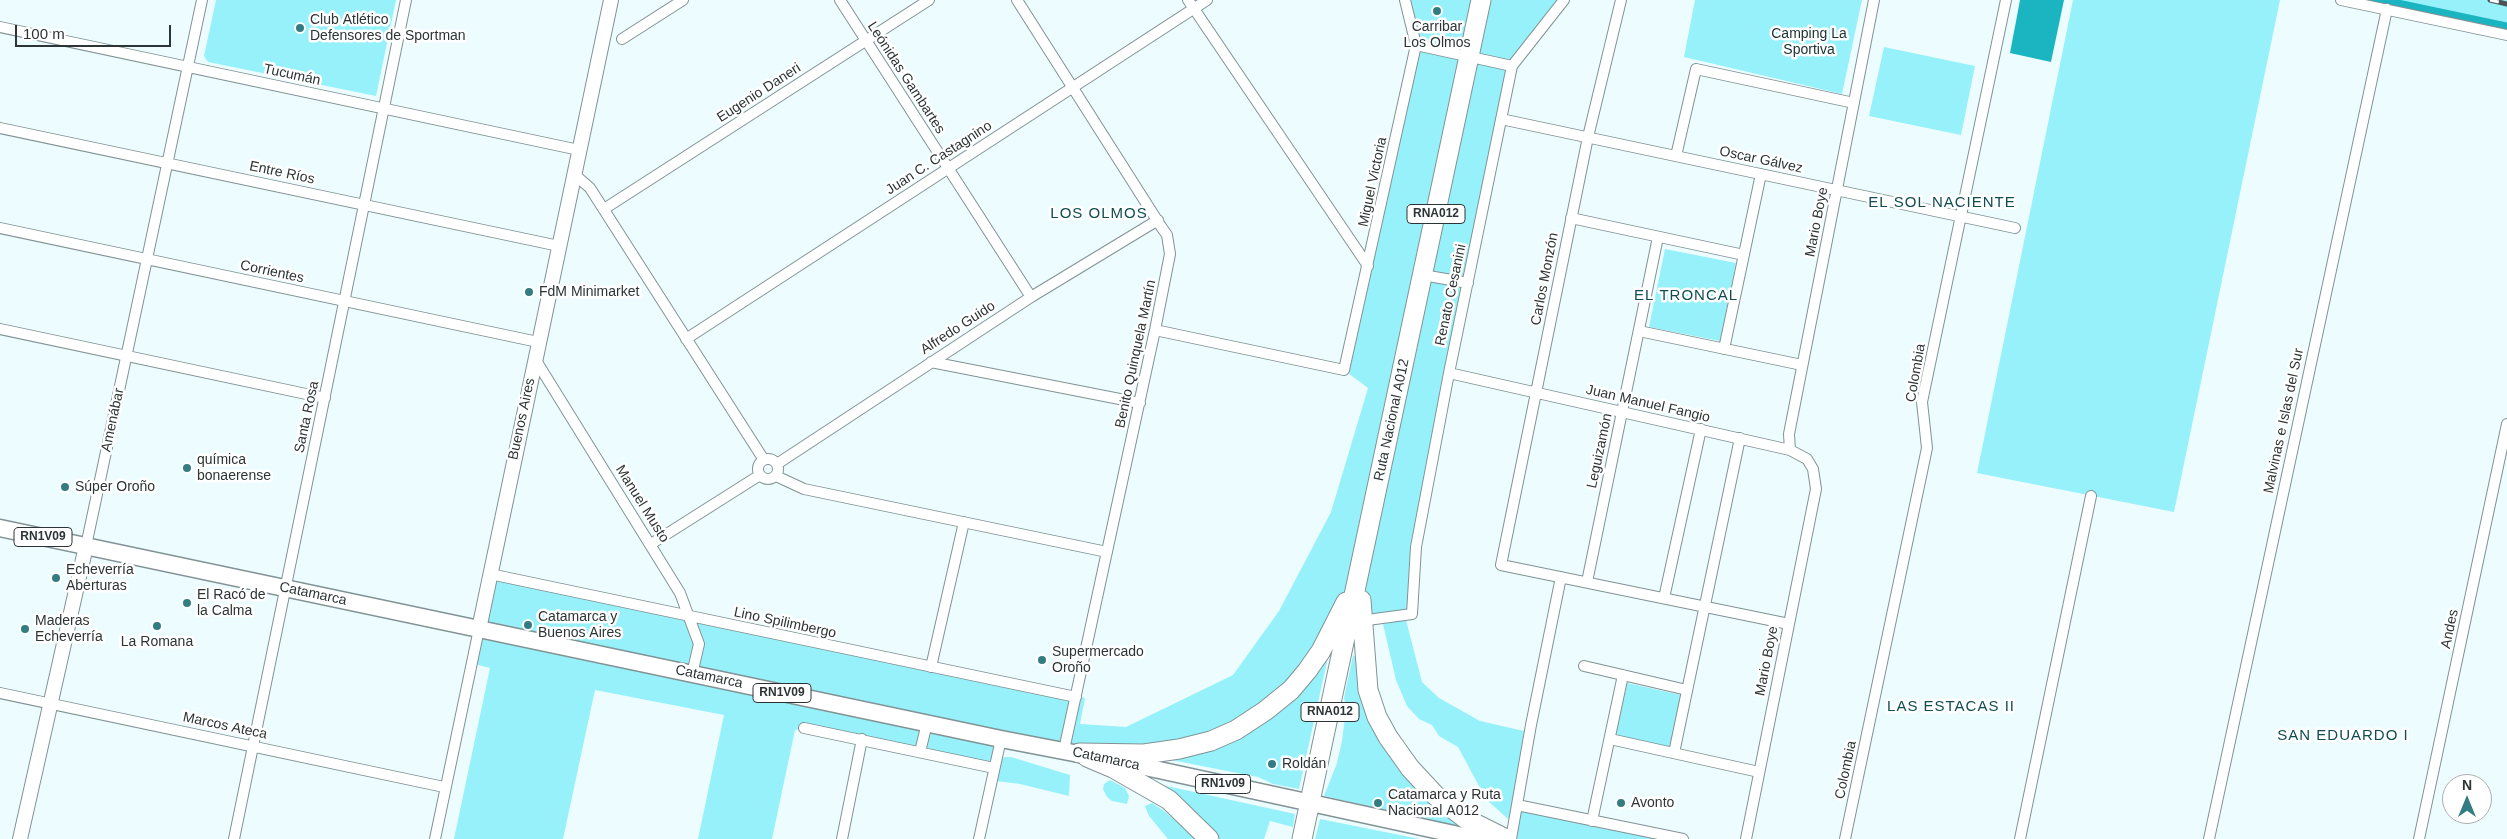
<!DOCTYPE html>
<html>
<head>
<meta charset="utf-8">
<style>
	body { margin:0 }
	#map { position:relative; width:2507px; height:839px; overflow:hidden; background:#edfdff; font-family:Helvetica,sans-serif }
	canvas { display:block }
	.north { position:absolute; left:2442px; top:774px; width:50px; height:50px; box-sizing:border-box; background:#fff; border:1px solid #abaeae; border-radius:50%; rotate:0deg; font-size:14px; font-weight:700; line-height:20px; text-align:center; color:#2c3435 }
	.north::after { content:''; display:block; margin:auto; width:18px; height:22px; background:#337c82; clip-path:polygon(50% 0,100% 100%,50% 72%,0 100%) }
	.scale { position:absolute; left:15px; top:25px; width:156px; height:22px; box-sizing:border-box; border:2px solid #2c3435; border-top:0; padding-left:6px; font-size:15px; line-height:18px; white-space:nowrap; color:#2c3435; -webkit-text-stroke:4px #fff; paint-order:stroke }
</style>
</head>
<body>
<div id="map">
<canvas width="2507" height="839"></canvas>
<div class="north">N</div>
<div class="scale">100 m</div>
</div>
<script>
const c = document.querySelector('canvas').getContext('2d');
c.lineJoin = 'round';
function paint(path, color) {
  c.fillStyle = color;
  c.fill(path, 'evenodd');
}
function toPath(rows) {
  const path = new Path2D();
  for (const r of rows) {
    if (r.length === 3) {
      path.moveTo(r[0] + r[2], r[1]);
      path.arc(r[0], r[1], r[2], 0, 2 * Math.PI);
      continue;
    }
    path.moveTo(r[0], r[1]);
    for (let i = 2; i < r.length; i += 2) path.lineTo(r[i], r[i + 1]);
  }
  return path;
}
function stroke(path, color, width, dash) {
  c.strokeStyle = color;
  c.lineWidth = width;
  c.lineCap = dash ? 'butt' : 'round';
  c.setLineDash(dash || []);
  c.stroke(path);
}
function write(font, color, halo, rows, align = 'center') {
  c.font = font + ' Helvetica,sans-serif';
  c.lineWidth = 5;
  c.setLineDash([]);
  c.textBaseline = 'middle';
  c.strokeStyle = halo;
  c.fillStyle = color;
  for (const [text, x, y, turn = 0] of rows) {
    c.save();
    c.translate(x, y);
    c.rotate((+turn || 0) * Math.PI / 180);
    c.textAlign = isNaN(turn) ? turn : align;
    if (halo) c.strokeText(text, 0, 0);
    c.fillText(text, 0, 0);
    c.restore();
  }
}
paint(toPath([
	[216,0,396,0,376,96,208,62,204,56],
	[1405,0,1564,0,1512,66,1416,547,1412,614,1376,620,1321,651,1236,730,1144,754,1001,739,994,768,804,728,795,730,772,839,698,839,724,715,595,690,563,839,454,839,490,668,471,663,490,574,1085,698,1080,724,1126,727,1233,675,1279,611,1331,512,1368,388,1344,370,1416,45],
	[1695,0,1862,0,1842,94,1684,57],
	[2073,0,2280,0,2174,512,1977,473],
	[2341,0,2507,0,2507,35],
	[1884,47,1975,66,1961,135,1869,116],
	[1665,249,1736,263,1720,341,1649,327],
	[1406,620,1422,682,1439,698,1480,721,1524,731,1511,815,1508,819,1486,799,1458,747,1439,736,1432,725,1419,719,1407,706,1396,680,1383,624],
	[1353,655,1358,659,1366,698,1463,827,1324,796,1337,763,1342,741,1346,709,1344,698],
	[1328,657,1299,789,1273,784,1258,777,1166,759,1194,750],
	[1627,683,1681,695,1670,748,1615,735],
	[1004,757,1011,757,1070,775,1069,796,1020,784,996,781,1000,762],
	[1110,780,1125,788,1129,796,1127,804,1112,801,1107,797,1103,789,1104,784],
	[1153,783,1295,814,1293,827,1270,821,1264,839,1218,839],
	[1152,803,1164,811,1197,839,1168,839,1149,816,1145,806],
	[1517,805,1683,839,1511,839],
	[1320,819,1420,839,1315,839]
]), '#97f1fa');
paint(toPath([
	[2020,0,2064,0,2051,62,2010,53]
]), '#1bb5c2');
stroke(toPath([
	[2374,0,2507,28]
]), '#1bb5c2', 11);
const street = toPath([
	[840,0,1031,297],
	[1017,0,1162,228,1167,235,1170,254,1155,330,1064,750],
	[1188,0,1368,266],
	[1621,0,1588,137,1501,565,1789,624],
	[2341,0,2507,35],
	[0,27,579,150],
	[622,39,683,0],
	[1416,45,1512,66],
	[1501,119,2015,228],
	[0,128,559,246],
	[1676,156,1696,69,1854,103],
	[574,174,590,188,764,460],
	[604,209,929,0],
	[1571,218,1744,255],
	[0,228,538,342],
	[1423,275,1468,283],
	[0,329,325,398],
	[1155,330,1344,370,1416,45,1405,0],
	[1639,331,1802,365],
	[686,339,1207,0],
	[1724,349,1761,174],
	[535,359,680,593,699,644,692,674],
	[931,362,1140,403],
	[1449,373,1790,450,1807,459,1813,469,1816,489,1746,839],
	[1790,450,1789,434,1874,0],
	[768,469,10],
	[777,464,1031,297,1158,220],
	[776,476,804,489,1107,552],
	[651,544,760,475],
	[86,546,202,0],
	[490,574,1076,697],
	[1587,582,1658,237],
	[1664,598,1701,429],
	[1360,621,1412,614,1416,547,1449,373,1512,66,1564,0],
	[1584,666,1687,690],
	[931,667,964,522],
	[0,693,444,787],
	[804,728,994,768],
	[1610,739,1759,772],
	[920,752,927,723],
	[1674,753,1740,438],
	[1517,805,1683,839],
	[1592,821,1623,675],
	[234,839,406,0],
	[435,839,479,629],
	[842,839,862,739],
	[979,839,1001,739],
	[1511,839,1531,725,1561,577],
	[1845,839,1927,448,1922,402,2006,0],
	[2020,839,2091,496],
	[2209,839,2387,9],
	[2419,839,2507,424]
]);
const secondary = toPath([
	[479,629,611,0],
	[20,839,86,546]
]);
const primary = toPath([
	[0,528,1001,739,1136,765,1477,839]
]);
const highway = toPath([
	[1361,600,1368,690,1377,717,1388,737,1410,768,1436,796,1466,819,1506,839],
	[1079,753,1144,754,1179,749,1211,741,1236,730,1265,711,1291,690,1307,671,1321,651,1346,602],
	[1087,757,1113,768,1169,800,1209,839],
	[1302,839,1481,0]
]);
stroke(street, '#819395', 12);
stroke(secondary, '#819395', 16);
stroke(primary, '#819395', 19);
stroke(highway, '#819395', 21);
stroke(street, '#fff', 10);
stroke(secondary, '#fff', 14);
stroke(primary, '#fff', 16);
stroke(highway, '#fff', 19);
const rail = toPath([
	[2490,0,2507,4]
]);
stroke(rail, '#4a5455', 5);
stroke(rail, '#fff', 3, [9]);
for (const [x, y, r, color] of [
	[1437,11,5,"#337c82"],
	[300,28,5,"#337c82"],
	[529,292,5,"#337c82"],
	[187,468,5,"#337c82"],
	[65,487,5,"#337c82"],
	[56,578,5,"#337c82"],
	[187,603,5,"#337c82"],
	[528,625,5,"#337c82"],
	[157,626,5,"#337c82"],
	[25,629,5,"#337c82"],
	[1042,660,5,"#337c82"],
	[1272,764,5,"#337c82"],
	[1378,803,5,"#337c82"],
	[1621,803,5,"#337c82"]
]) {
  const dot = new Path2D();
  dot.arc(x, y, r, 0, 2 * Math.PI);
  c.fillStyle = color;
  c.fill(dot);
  stroke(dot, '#fff', 2);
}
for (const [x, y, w] of [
	[1436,214,58],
	[43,537,58],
	[782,693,58],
	[1330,712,58],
	[1223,784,55]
]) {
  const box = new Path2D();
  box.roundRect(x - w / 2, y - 9.5, w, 19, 4);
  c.fillStyle = '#fff';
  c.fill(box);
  stroke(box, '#2c3435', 1);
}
write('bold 12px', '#2c3435', null, [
	["RNA012",1436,214],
	["RN1V09",43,537],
	["RN1V09",782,693],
	["RNA012",1330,712],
	["RN1v09",1223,784]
]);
write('14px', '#2c3435', '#fff', [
	["Club Atlético",310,20],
	["Defensores de Sportman",310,36],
	["Carribar",1437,27,"center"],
	["Los Olmos",1437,43,"center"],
	["FdM Minimarket",539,292],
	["química",197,460],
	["bonaerense",197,476],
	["Súper Oroño",75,487],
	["Echeverría",66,570],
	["Aberturas",66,586],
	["El Racó de",197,595],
	["la Calma",197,611],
	["Catamarca y",538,617],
	["Buenos Aires",538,633],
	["Maderas",35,621],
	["Echeverría",35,637],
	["La Romana",157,642,"center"],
	["Supermercado",1052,652],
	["Oroño",1052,668],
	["Roldán",1282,764],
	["Catamarca y Ruta",1388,795],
	["Nacional A012",1388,811],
	["Avonto",1631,803]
], 'left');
write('14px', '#182f31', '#fff', [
	["Camping La",1809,34],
	["Sportiva",1809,50]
]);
write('14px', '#2c3435', '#fff', [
	["Tucumán",292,75,12],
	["Leónidas Gambartes",906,78,57],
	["Eugenio Daneri",759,93,-33],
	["Juan C. Castagnino",939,158,-33],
	["Oscar Gálvez",1761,160,12],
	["Entre Ríos",282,173,12],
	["Miguel Victoria",1373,182,-78],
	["Mario Boye",1817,222,-79],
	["Corrientes",272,272,12],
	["Carlos Monzón",1545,279,-79],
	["Renato Cesanini",1451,295,-78],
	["Alfredo Guido",958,328,-33],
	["Benito Quinquela Martín",1136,354,-78],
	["Colombia",1916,373,-80],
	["Juan Manuel Fangio",1648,404,13],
	["Santa Rosa",307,417,-78],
	["Buenos Aires",522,419,-78],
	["Amenábar",113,420,-78],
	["Ruta Nacional A012",1392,420,-78],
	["Malvinas e Islas del Sur",2284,421,-78],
	["Leguizamón",1600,451,-78],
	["Manuel Musto",642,504,58],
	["Catamarca",313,594,12],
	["Lino Spilimbergo",785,623,12],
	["Andes",2450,629,-78],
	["Mario Boye",1767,661,-79],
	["Catamarca",709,677,12],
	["Marcos Ateca",225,726,12],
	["Catamarca",1106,759,12],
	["Colombia",1846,770,-78]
]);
c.letterSpacing = '1px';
write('15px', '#0f4d52', '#fff', [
	["EL SOL NACIENTE",1942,203],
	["LOS OLMOS",1099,214],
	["EL TRONCAL",1686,296],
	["LAS ESTACAS II",1951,707],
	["SAN EDUARDO I",2343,736]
]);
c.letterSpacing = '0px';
</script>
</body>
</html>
